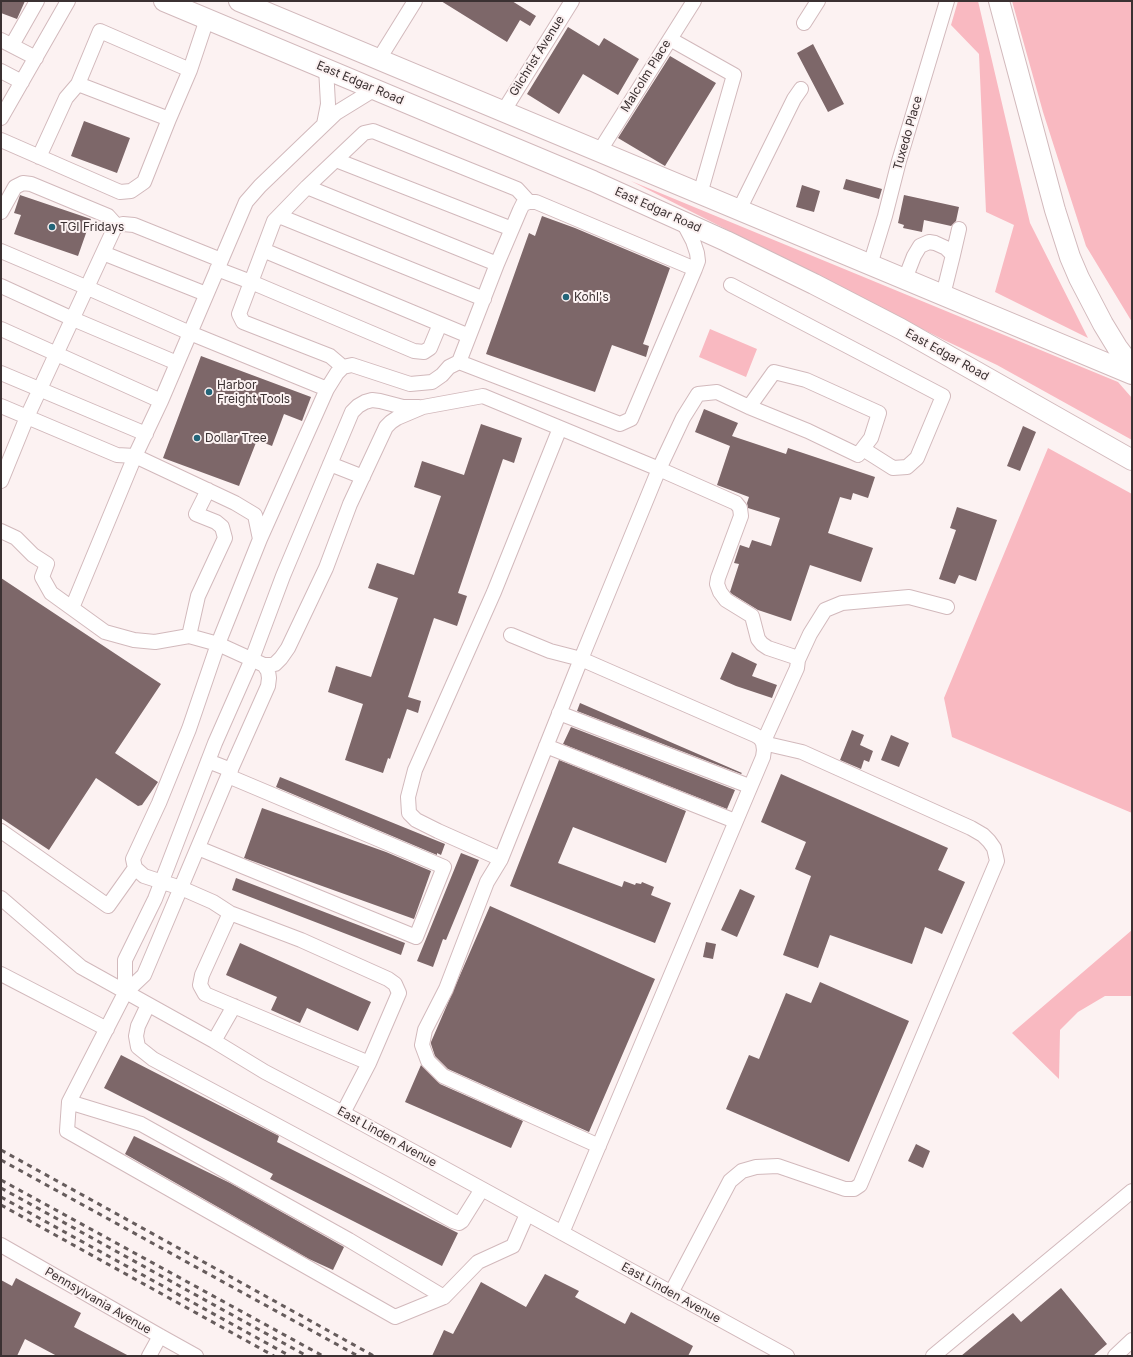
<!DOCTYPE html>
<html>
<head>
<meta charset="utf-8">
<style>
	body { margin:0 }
	#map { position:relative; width:1133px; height:1357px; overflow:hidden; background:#fcf2f2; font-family:Inter,sans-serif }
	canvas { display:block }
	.frame { position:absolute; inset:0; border:2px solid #3b3132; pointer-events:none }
</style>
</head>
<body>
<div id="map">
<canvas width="1133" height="1357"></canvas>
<div class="frame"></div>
</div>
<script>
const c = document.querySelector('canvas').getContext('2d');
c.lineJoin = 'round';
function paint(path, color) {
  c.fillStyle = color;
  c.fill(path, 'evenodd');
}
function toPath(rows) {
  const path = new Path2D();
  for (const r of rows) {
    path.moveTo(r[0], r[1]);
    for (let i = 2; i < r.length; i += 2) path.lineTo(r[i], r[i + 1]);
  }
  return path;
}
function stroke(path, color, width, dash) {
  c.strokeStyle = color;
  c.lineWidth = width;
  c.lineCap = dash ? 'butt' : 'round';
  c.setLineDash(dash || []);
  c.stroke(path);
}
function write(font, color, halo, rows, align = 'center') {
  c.font = font + ' Inter,sans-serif';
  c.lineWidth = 4;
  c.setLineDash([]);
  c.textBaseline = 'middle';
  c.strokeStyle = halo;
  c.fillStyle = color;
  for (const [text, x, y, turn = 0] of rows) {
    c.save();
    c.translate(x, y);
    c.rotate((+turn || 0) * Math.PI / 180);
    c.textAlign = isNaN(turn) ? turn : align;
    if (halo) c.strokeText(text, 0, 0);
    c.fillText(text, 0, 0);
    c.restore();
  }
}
paint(toPath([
	[958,1,978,1,1030,223,1088,338,995,292,1014,225,986,212,979,54,951,25],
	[1012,1,1132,1,1132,322,1086,246,1043,112],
	[631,181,1118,382,1132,398,1132,440,997,365,944,340],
	[710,329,757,349,746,377,699,357],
	[1048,448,1132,494,1132,813,952,737,944,698],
	[1132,930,1132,996,1105,996,1078,1012,1060,1030,1059,1079,1012,1033]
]), '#f9b9c1');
paint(toPath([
	[1,1,25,1,17,19,1,13],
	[441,1,512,1,536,16,530,26,520,20,507,42],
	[568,27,599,46,604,38,639,59,618,95,583,74,559,114,527,94],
	[813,44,844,104,828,112,797,53],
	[670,56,716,83,665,166,618,138],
	[84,121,130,138,117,173,71,156],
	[846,179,882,189,879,199,843,189],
	[802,185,820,191,814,212,796,207],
	[20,195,91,219,78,256,14,234,21,215,14,213],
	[904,195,959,207,956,221,951,226,924,220,922,232,903,228,904,225,898,223],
	[542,216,575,228,670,268,643,344,649,346,646,357,612,345,595,392,486,354,529,233,535,236],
	[201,356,311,397,302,421,284,414,272,446,257,440,239,486,163,458],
	[704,409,738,423,732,436,786,454,788,448,875,477,868,498,853,493,851,500,840,497,828,533,873,548,861,582,810,565,791,621,758,610,732,594,730,592,739,564,734,563,740,545,749,548,752,540,771,546,780,518,748,508,747,503,749,497,717,485,730,446,695,432],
	[481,424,522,438,514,463,503,459,458,593,467,596,457,626,434,618,408,697,421,701,418,713,407,709,390,759,388,758,383,773,345,760,363,704,328,692,336,666,371,677,398,598,368,588,377,563,414,575,441,496,414,487,422,461,464,475],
	[1023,426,1036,432,1020,471,1007,466],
	[957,507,997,520,976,581,959,575,955,584,939,579,956,530,950,528],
	[1,578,161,684,115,753,158,782,142,805,138,806,96,778,49,850,1,818],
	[732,652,757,664,752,676,777,685,772,698,736,686,720,679],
	[580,703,742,773,741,774,577,711],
	[571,727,735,790,727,809,563,744],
	[852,730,864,735,860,745,873,751,869,762,864,760,861,769,840,760],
	[891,735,909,743,899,767,881,760],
	[559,760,686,811,666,863,573,827,558,863,622,887,624,881,635,885,636,883,641,884,642,882,654,887,651,895,671,903,655,943,510,886],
	[781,774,948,848,938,870,965,882,942,934,925,927,912,964,830,935,818,968,783,955,811,876,795,869,806,842,761,822],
	[280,777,445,844,441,855,437,853,437,855,276,787],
	[262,808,386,852,431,871,414,919,244,858],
	[461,853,479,860,446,940,443,939,433,967,417,961],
	[236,878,405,943,401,955,232,890],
	[740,889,755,896,737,937,721,930],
	[490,906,655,979,589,1132,448,1069,435,1056,431,1044,431,1042],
	[706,942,716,944,713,959,703,957],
	[240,943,371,1002,358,1031,307,1008,300,1023,271,1010,277,997,226,975],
	[820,982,909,1021,849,1162,726,1109,749,1055,759,1059,786,993,811,1003],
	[121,1055,279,1136,277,1142,458,1233,442,1266,270,1179,273,1174,104,1088],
	[421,1065,440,1084,523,1121,511,1148,405,1102],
	[134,1136,230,1183,344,1247,333,1270,309,1259,125,1154],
	[916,1144,930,1151,923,1168,908,1161],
	[545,1274,579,1291,575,1297,625,1324,631,1312,693,1346,688,1356,432,1356,444,1330,453,1334,481,1282,526,1307],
	[16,1278,81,1313,74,1327,129,1356,57,1356,25,1339,17,1356,1,1356,1,1280,12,1286],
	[1061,1288,1107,1344,1093,1356,961,1356,1013,1313,1021,1322]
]), '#7d6769');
const minor = toPath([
	[804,23,818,1],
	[670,39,734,75,700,194],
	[1,40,36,58],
	[12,45,37,1],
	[379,59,415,1],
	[1,71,22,82],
	[503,112,572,1],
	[1,118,68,1],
	[169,119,190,70,207,19],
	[324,124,328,104,326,68],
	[1,140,120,192,131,191,144,182,169,119,78,84,100,31,190,70],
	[599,152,694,1],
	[39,157,66,98,78,84],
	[336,160,512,229],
	[307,187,497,264],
	[739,210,794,99,801,89],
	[1,212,15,187,23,183,31,184,108,216,117,226],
	[279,216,484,299],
	[682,220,693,241,697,253,698,261,695,269],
	[263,250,469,336],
	[1,251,88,288,190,333,327,389,260,539],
	[103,253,206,294],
	[953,255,959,229],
	[870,265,885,216,899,161,947,1],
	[217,269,251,282,414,351,424,352,430,348,440,324],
	[905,279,914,256,920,246,929,242,935,243,946,248,953,255,943,295],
	[731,285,943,396,917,458,907,467,893,468,863,449],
	[1,286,73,319,177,363],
	[1,329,161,401],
	[343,367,330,356,243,322,239,314,274,221,307,187,364,133,373,131,517,189,529,202],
	[1,373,146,434],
	[327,389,337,373,343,367,352,365,410,384,432,382,442,375,449,367,459,362,620,424,631,419,695,269,536,202,529,202,523,204,520,210,497,264,459,362],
	[1,406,117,455,135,456,72,608],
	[330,464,363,477],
	[1,481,27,417,114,229,117,226,123,224,134,225,221,260],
	[1,531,16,538,33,555,47,564,42,577,51,593,105,632,134,640,155,642,189,636,218,644,264,665,270,665,275,664,281,658,288,648,326,568,350,504,386,427,391,422,397,418,423,407,483,396,659,469,581,659,755,735,760,738,763,743,764,750,763,757,562,1233],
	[511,635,550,651,581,659,501,859,438,831,416,820,409,813,408,797,415,770,494,592,560,428],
	[189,636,198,596,225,538,222,527,216,522,196,514,208,490],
	[798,660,810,634,825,610,842,603,909,597,947,607],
	[264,665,268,671,269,678,268,686,228,776,144,975,125,993,69,1102,141,1124,349,1240,444,1297,478,1262,513,1246,527,1214],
	[559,713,749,786],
	[546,746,735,821],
	[208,761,231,770],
	[1,831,108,906,135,868],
	[198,848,416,937,444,867,228,776],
	[501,859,487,882,446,989,425,1030,422,1045,428,1061,443,1076,599,1146],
	[1,898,81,967,214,1041,265,1072,343,1113,482,1189,787,1356],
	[230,913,202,975,200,985,205,994,369,1063],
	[1,974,107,1029],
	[125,993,125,960,155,899,215,743,252,659,283,576,352,412,358,406,365,402,372,400,380,401,403,407,419,407],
	[148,1005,138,1026,136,1036,138,1047,153,1059,386,1184,453,1221,459,1223,462,1221,482,1189],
	[214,1041,234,1006],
	[69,1102,67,1131,395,1317,444,1297],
	[343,1113,369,1063,399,993,395,984,388,979,301,940,230,913,213,902,181,888,144,876,135,868,133,859,159,803,189,729,218,644,260,539,255,515,235,503,135,456,161,401,246,202,260,186,336,113,375,89],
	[1,1245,160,1336,196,1356],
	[671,1293,730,1181,742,1171,756,1167,778,1166,845,1189,854,1189,860,1185,997,861,994,848,989,841,983,835,971,828,802,752,763,743,797,668,798,660,795,657,768,648,762,644,758,639,752,616,726,600,720,592,717,584,718,578,741,516,740,508,736,503,659,469,683,418,698,394,717,392,749,407,808,431,858,455,871,438,879,413,806,380,774,372,749,407],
	[149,1356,160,1336],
	[933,1356,1132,1191],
	[1115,1356,1132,1340]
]);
const highway = toPath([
	[164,1,593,181,726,241,814,284,901,329,1132,460],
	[239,1,1132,374],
	[999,1,1055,210,1070,257,1079,278,1103,324,1117,347,1132,367]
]);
stroke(minor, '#d2b9bc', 16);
stroke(highway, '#d2b9bc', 22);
stroke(minor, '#fff', 14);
stroke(highway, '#fff', 20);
stroke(toPath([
	[1,1150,374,1356],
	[1,1160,358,1356],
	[1,1180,323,1356],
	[1,1188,307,1356],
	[1,1197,290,1356],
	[1,1205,274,1356]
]), '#665c5c', 3, [5, 5]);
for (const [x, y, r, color] of [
	[52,227,4,"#236579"],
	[566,297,4,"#236579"],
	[209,392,4,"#236579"],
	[197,438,4,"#236579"]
]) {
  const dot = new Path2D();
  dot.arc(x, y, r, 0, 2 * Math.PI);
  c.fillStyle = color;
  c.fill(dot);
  stroke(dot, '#fcf2f2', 1.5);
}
write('12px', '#3b3132', '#fcf2f2', [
	["Gilchrist Avenue",537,56,-58],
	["Malcolm Place",646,76,-58],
	["East Edgar Road",360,83,23],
	["Tuxedo Place",908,133,-74],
	["East Edgar Road",658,210,24],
	["East Edgar Road",947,355,29],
	["East Linden Avenue",387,1137,29],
	["East Linden Avenue",671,1293,29],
	["Pennsylvania Avenue",98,1301,30]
]);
write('12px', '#3b3132', '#fcf2f2', [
	["TGI Fridays",60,227],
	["Kohl's",574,297],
	["Harbor",217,385],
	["Freight Tools",217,399],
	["Dollar Tree",205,438]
], 'left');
</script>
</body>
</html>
